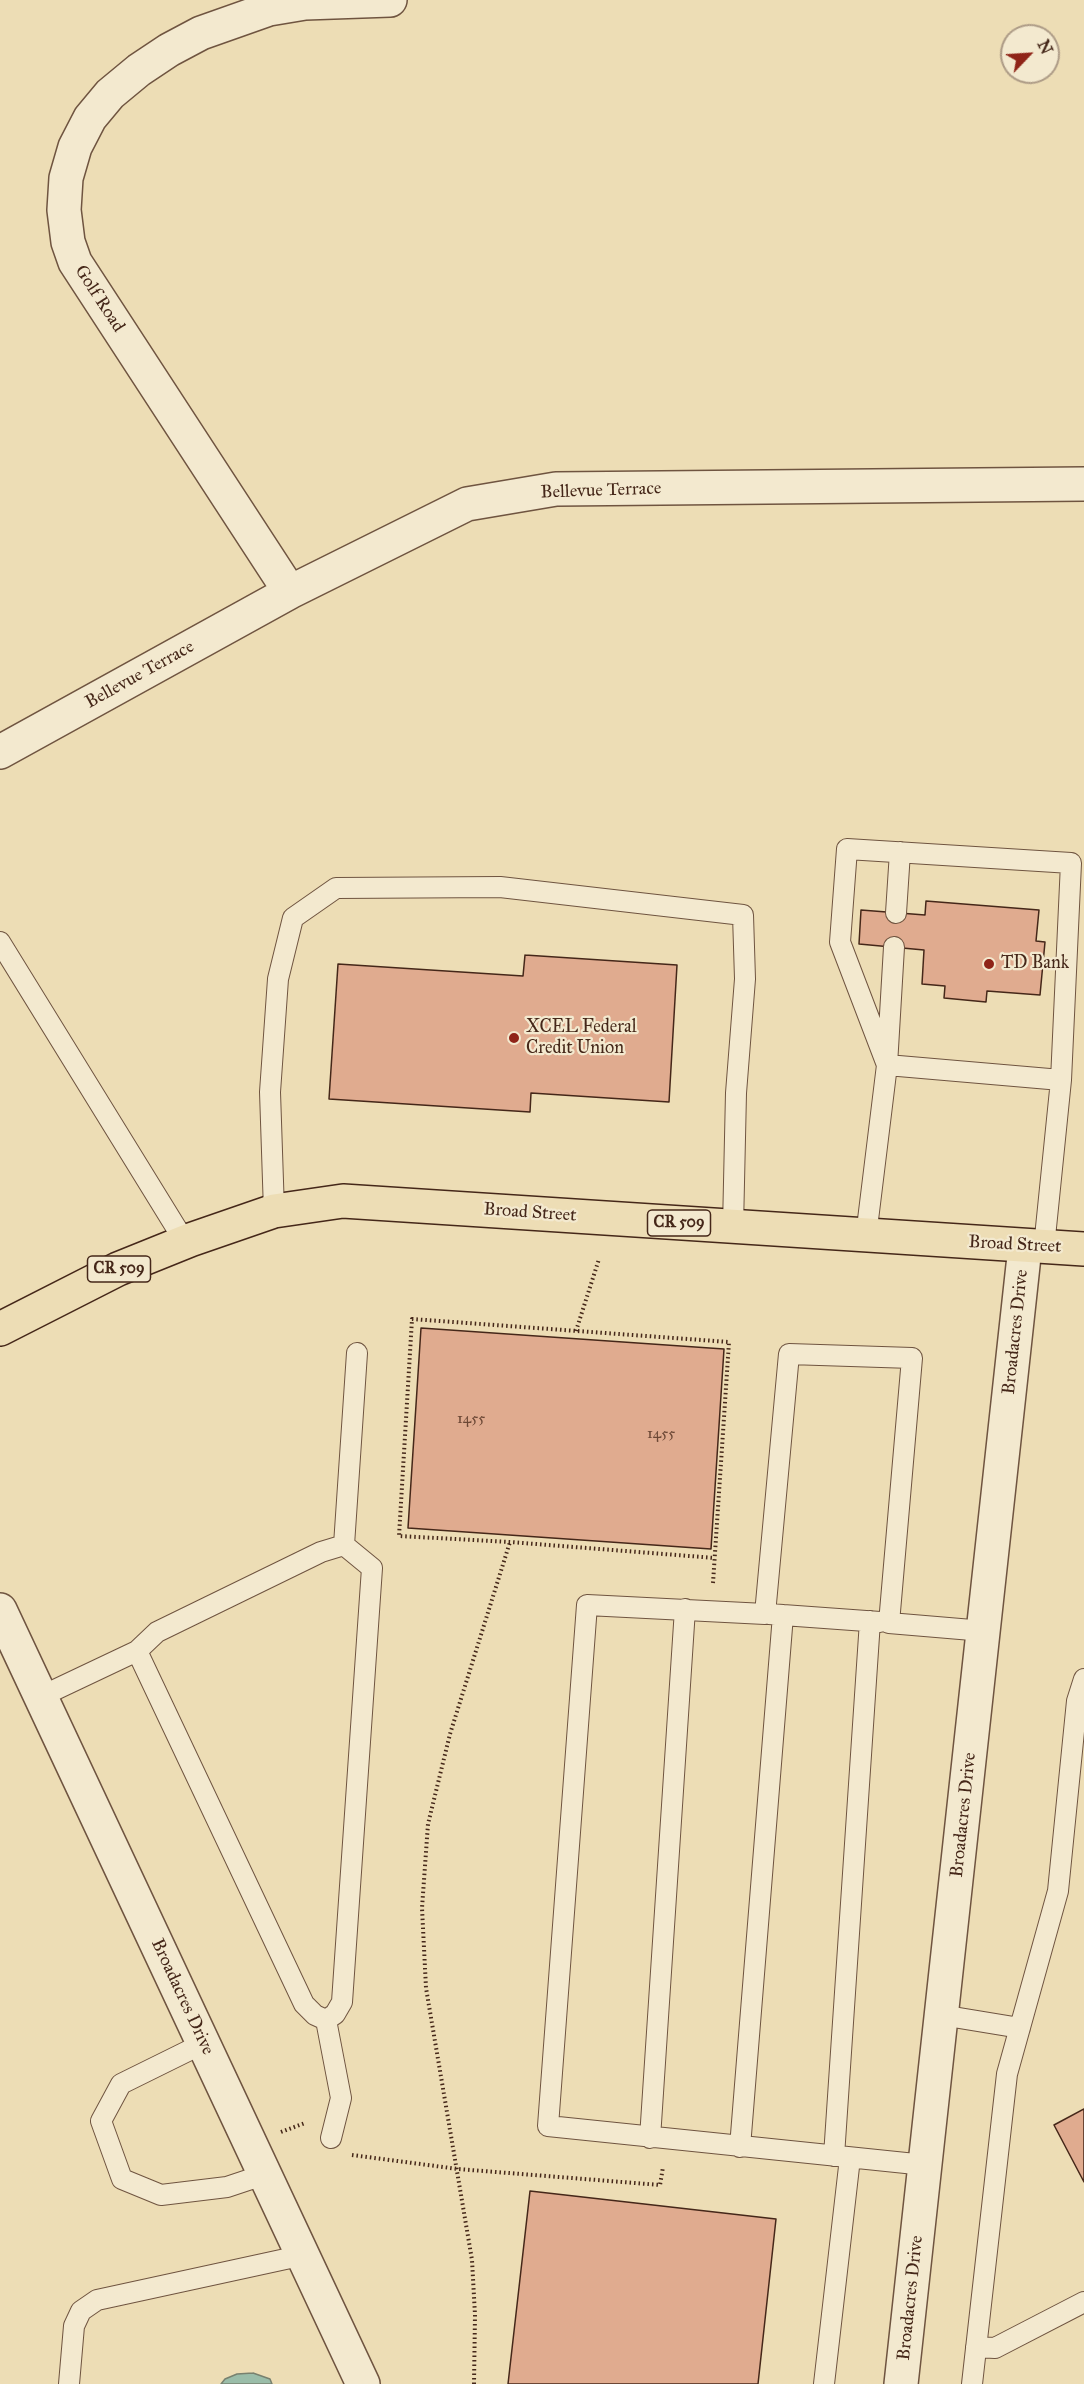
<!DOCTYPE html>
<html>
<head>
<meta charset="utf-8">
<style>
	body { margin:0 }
	#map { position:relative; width:1084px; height:2384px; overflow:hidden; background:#edddb5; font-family:"IM FELL Great Primer",serif }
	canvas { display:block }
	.north { position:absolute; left:1000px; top:24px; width:60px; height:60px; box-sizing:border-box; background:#f3e9cf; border:2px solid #ad9b86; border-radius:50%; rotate:65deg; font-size:16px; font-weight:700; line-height:24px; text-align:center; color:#452719 }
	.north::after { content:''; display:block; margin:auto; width:21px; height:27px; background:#8f2418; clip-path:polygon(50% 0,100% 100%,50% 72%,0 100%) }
</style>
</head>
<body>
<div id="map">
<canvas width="1084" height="2384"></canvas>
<div class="north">N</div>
</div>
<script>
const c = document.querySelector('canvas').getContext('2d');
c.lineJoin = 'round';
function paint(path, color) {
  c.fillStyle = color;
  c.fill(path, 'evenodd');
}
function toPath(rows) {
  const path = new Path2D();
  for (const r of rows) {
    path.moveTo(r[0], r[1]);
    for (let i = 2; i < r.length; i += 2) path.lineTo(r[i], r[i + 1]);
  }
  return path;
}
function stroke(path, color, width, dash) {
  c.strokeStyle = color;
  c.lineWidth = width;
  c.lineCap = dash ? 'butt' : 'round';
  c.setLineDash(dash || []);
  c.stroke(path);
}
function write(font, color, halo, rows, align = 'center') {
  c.font = font + ' "IM FELL Great Primer",serif';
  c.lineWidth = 4.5;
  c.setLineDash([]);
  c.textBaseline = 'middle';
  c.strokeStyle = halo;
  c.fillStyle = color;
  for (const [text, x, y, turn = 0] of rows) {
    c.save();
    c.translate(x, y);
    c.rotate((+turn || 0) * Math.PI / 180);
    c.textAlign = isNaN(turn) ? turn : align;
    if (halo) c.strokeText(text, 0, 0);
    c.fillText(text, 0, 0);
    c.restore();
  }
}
const water = toPath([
	[253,2373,270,2379,272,2384,221,2384,225,2379,237,2374,253,2373]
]);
paint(water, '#9abda9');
stroke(water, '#78816f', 1.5);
const building = toPath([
	[926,901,1039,910,1036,941,1045,942,1040,995,987,991,986,1002,944,998,945,986,922,984,924,950,859,944,861,910,925,915,926,901],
	[525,955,677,965,669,1102,531,1093,530,1112,329,1099,338,964,523,976,525,955],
	[421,1328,724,1349,711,1549,408,1528,421,1328],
	[1084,2109,1084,2182,1054,2125,1084,2109],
	[530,2191,776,2219,758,2384,508,2384,530,2191]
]);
paint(building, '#e0ab8f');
stroke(building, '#452719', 1.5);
const service = toPath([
	[896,913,900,852],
	[0,942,185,1242],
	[894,947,887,1065,1061,1080],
	[274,1211,270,1092,278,979,293,918,336,888,500,887,743,915,745,979,736,1093,733,1227],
	[866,1236,887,1065,840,942,847,849,1071,863,1061,1080,1044,1247],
	[769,1614,880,1622],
	[137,1651,304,2004,315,2015,326,2020,335,2014,342,2002,372,1568,344,1545,357,1353],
	[42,1696,137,1651,157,1632,321,1552,344,1545],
	[941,2015,1020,2028],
	[326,2020,341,2098,331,2138],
	[204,2043,121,2084,101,2121,122,2179,161,2195,227,2187,266,2174],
	[650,2138,685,1609],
	[740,2147,783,1615],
	[834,2156,870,1621],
	[925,2165,548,2126,587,1605,765,1614,789,1354,912,1358,889,1623,984,1631],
	[976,2347,995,2348,1084,2302],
	[69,2384,74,2326,81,2311,97,2300,304,2255],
	[824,2384,850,2158],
	[972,2384,1007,2074,1058,1891,1077,1701,1084,1679]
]);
const minor = toPath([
	[290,592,75,262,68,242,64,210,66,178,75,147,90,118,110,94,139,70,169,50,201,33,269,9,305,3,390,0],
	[0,752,290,592,467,504,556,489,1084,484],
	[0,1610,363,2384],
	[901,2384,1025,1247]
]);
const primary = toPath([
	[0,1329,118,1269,190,1240,274,1211,343,1201,1084,1249]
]);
stroke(service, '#6f5440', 22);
stroke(minor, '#6f5440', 36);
stroke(primary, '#452719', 36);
stroke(toPath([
	[576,1331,599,1259],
	[713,1583,729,1342,412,1319,399,1536,510,1542,715,1558],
	[281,2132,305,2123],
	[352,2155,458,2169,660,2185,663,2167],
	[474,2384,475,2315,472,2260,426,1988,422,1908,428,1824,450,1734,510,1542]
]), '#452719', 4, [1.5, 3]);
stroke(service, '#f3e9cf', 20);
stroke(minor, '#f3e9cf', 33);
stroke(primary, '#edddb5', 33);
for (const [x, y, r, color] of [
	[989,964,6,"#8f2418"],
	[514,1038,6,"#8f2418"]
]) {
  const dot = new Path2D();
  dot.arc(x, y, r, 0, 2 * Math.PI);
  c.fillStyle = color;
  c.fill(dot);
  stroke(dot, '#f3e9cf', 2);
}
write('15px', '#6c4836', null, [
	["1455",471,1419],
	["1455",661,1434]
]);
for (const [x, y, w] of [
	[679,1223,63],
	[119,1269,63]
]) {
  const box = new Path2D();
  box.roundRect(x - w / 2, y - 13, w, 26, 4.5);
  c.fillStyle = '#f3e9cf';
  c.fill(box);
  stroke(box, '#452719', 1.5);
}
write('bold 16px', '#452719', null, [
	["CR 509",679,1223],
	["CR 509",119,1269]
]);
write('18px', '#452719', '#f3e9cf', [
	["Golf Road",99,299,57],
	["Bellevue Terrace",601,491,-2],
	["Bellevue Terrace",140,675,-29],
	["Broad Street",530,1213,4],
	["Broad Street",1015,1245,3],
	["Broadacres Drive",1016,1332,-84],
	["Broadacres Drive",964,1815,-84],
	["Broadacres Drive",182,1997,65],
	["Broadacres Drive",911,2298,-84]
]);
write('18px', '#452719', '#f3e9cf', [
	["TD Bank",1001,964],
	["XCEL Federal",526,1028],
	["Credit Union",526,1049]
], 'left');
</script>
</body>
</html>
